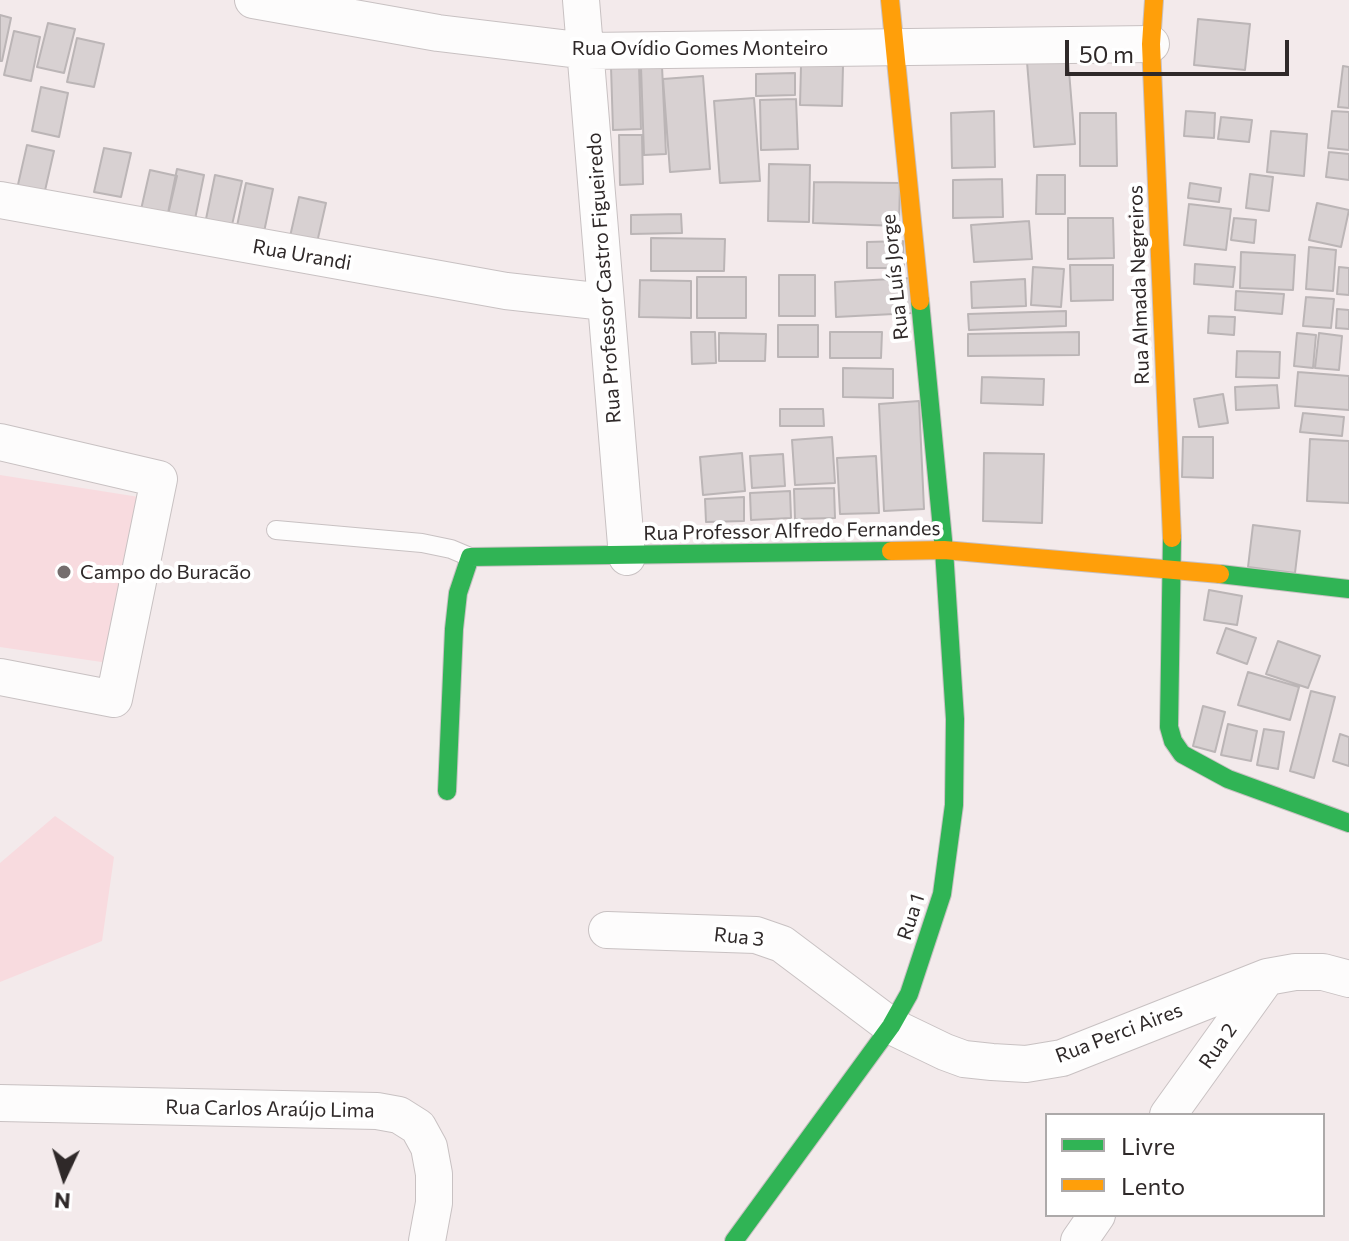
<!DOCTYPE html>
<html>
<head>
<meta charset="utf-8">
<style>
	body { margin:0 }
	#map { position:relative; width:1349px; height:1241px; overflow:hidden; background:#f3eaeb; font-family:Commissioner,sans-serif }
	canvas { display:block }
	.legend { position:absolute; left:1045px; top:1113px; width:280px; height:104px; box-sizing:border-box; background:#fff; border:2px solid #aca9a9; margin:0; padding:10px 14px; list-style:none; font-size:24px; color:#2f2929 }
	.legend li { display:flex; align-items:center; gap:16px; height:40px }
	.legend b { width:40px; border:2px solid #aca9a9 }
	.north { position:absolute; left:24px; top:1137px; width:80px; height:80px; -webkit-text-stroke:6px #fff; paint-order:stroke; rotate:184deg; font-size:22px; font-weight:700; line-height:32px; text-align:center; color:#2f2929 }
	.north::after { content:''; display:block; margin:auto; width:28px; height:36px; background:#2f2929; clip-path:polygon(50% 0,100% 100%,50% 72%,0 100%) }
	.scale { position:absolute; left:1065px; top:40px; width:224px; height:36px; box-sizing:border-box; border:4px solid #2f2929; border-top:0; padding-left:10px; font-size:24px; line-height:28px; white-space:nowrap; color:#2f2929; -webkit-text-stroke:6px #fff; paint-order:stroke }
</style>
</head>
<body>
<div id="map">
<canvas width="1349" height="1241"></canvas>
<ul class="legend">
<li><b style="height:10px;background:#30b455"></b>Livre</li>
<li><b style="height:10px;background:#ff9f0a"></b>Lento</li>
</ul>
<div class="north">N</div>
<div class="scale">50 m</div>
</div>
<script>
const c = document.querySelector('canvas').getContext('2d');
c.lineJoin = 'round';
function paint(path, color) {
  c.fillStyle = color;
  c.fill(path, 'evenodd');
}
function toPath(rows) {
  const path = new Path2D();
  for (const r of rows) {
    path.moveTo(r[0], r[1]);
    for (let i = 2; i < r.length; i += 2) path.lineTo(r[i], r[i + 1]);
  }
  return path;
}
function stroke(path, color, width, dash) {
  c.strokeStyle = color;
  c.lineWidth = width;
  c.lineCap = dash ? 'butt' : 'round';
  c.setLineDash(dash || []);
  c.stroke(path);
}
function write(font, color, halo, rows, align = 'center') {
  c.font = font + ' Commissioner,sans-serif';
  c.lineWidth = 8;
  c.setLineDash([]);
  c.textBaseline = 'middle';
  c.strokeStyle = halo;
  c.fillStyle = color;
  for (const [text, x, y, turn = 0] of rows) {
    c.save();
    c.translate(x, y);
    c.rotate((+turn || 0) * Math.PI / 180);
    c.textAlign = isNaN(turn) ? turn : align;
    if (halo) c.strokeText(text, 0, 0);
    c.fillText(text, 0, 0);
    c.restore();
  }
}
paint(toPath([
	[0,475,139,497,115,664,0,647],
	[55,816,114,857,102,941,0,982,0,863]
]), '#f8dbdf');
const building = toPath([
	[0,15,11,18,2,61,0,61,0,15],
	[1198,19,1250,24,1245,70,1194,65,1198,19],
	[48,23,75,29,64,73,37,67,48,23],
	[14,31,40,37,31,81,4,75,14,31],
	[77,38,104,44,94,87,67,82,77,38],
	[1068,59,1075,144,1034,147,1027,62,1068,59],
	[639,66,641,129,613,130,611,67,639,66],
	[662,66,666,154,644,155,641,67,662,66],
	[801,66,843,66,842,106,800,105,801,66],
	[1343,66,1349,67,1349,108,1338,107,1343,66],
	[795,73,795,95,756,96,756,74,795,73],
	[703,76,710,169,670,172,663,79,703,76],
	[41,87,68,93,59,137,32,131,41,87],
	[754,98,760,181,720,183,714,101,754,98],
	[796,99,798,149,761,150,760,100,796,99],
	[994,111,995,167,952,168,951,113,994,111],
	[1186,111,1215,113,1214,138,1184,136,1186,111],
	[1332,111,1349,112,1349,150,1328,148,1332,111],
	[1080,113,1116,113,1117,166,1080,166,1080,113],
	[1221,117,1252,120,1249,142,1218,139,1221,117],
	[1271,131,1307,134,1304,176,1267,172,1271,131],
	[619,135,642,135,643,184,620,185,619,135],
	[27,145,54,151,44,195,17,189,27,145],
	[104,148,131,153,121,197,94,192,104,148],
	[1329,152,1349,154,1349,180,1326,177,1329,152],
	[769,164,810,165,809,222,768,221,769,164],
	[177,169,204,175,195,219,168,213,177,169],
	[150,170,177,176,167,219,140,214,150,170],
	[1250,174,1273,177,1269,211,1246,208,1250,174],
	[215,175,242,181,232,225,206,219,215,175],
	[1037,175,1065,175,1065,214,1036,214,1037,175],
	[1002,179,1003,217,953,218,953,180,1002,179],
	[814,182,900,183,899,226,813,223,814,182],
	[246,183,273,189,264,232,237,226,246,183],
	[1190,183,1221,188,1219,202,1188,198,1190,183],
	[299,197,326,203,316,247,289,241,299,197],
	[1317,203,1349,210,1341,247,1309,240,1317,203],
	[1189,204,1231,209,1226,250,1184,245,1189,204],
	[681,214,682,233,631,234,631,215,681,214],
	[1068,218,1113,218,1114,258,1068,259,1068,218],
	[1234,218,1256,220,1254,243,1231,240,1234,218],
	[1029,221,1032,259,974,262,971,225,1029,221],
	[651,238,725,239,724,271,651,271,651,238],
	[903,241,904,268,867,268,867,242,903,241],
	[1309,247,1336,250,1333,291,1306,289,1309,247],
	[1241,252,1295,255,1293,290,1240,288,1241,252],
	[1195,264,1235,267,1233,287,1194,284,1195,264],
	[1070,265,1113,265,1113,300,1071,301,1070,265],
	[1033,267,1064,269,1061,307,1031,305,1033,267],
	[1339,267,1349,268,1349,295,1337,294,1339,267],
	[779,275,815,275,815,316,779,316,779,275],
	[697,277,746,277,746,318,697,318,697,277],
	[911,278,913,313,836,317,835,282,911,278],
	[1025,279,1026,306,972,308,971,282,1025,279],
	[640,280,691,281,691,318,639,317,640,280],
	[1236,291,1284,294,1282,314,1235,310,1236,291],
	[1306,297,1334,299,1331,328,1303,326,1306,297],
	[1337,309,1349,310,1349,329,1336,328,1337,309],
	[1066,311,1066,326,969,330,968,314,1066,311],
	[1209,316,1235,317,1234,335,1208,333,1209,316],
	[778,325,818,325,818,357,778,357,778,325],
	[691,332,715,332,716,363,692,364,691,332],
	[830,332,882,332,881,358,830,358,830,332],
	[1079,332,1079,355,968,356,968,334,1079,332],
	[719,333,766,334,765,361,719,361,719,333],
	[1297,333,1316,335,1313,368,1294,366,1297,333],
	[1319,333,1342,336,1339,370,1315,368,1319,333],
	[1237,351,1280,352,1279,378,1236,377,1237,351],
	[843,368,893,369,893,398,843,397,843,368],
	[1298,372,1349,376,1349,410,1295,406,1298,372],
	[982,377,1044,379,1043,405,981,403,982,377],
	[1277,385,1279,408,1236,410,1235,387,1277,385],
	[1223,394,1228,423,1199,427,1194,399,1223,394],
	[919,401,924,509,884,511,879,404,919,401],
	[780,409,823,409,824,426,780,426,780,409],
	[1303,413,1344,417,1342,436,1300,432,1303,413],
	[832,437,835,483,795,485,792,440,832,437],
	[1183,437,1213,437,1213,478,1182,477,1183,437],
	[1310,439,1349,441,1349,503,1307,501,1310,439],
	[742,453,745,491,703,495,700,457,742,453],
	[984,453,1044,454,1042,523,983,521,984,453],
	[783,454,785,486,752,488,750,456,783,454],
	[876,456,879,513,840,514,837,458,876,456],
	[834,488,835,518,795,519,794,489,834,488],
	[790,491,791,518,751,520,750,493,790,491],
	[744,497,744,521,706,522,705,499,744,497],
	[1253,525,1300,531,1295,573,1248,567,1253,525],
	[1209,590,1242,596,1237,625,1204,620,1209,590],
	[1226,628,1256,638,1247,664,1217,653,1226,628],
	[1278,641,1320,656,1308,688,1266,674,1278,641],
	[1248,672,1299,687,1290,720,1238,705,1248,672],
	[1311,691,1335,697,1314,778,1290,771,1311,691],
	[1203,706,1225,712,1215,752,1193,746,1203,706],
	[1228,724,1257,731,1251,761,1221,755,1228,724],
	[1264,729,1284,732,1278,769,1257,765,1264,729],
	[1340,734,1349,737,1349,766,1333,761,1340,734]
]);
paint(building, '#d8d1d2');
stroke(building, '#bbb5b6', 2);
const lane = toPath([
	[276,530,422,543,451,549,470,557]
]);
const street = toPath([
	[253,0,438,33,587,51,1151,44],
	[581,0,627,557],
	[0,200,506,291,605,302],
	[0,442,159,479,114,699,0,677],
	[607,930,756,935,782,944,891,1026,945,1052,964,1059,992,1062,1026,1064,1062,1058,1267,977,1295,972,1323,972,1349,979],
	[0,1103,377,1111,399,1115,418,1127,429,1147,434,1174,434,1203,427,1241],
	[1168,1115,1267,977],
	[1079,1241,1097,1215]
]);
const fast = toPath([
	[1172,538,1169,727,1173,741,1182,754,1228,779,1349,823],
	[1220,574,1349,589],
	[447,791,454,629,458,593,470,557,891,551],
	[734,1241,891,1026,909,994,942,894,954,805,955,719,944,550,920,301]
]);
const slow = toPath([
	[890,0,920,301],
	[1154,0,1151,44,1172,538],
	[891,551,944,550,1220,574]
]);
stroke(lane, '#c8c1c2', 20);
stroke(street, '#c8c1c2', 38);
stroke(fast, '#c8c1c2', 20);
stroke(slow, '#c8c1c2', 20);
stroke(lane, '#fdfcfc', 18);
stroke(street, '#fdfcfc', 36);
stroke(fast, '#30b455', 18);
stroke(slow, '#ff9f0a', 18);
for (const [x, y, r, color] of [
	[64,572,8,"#746d6d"]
]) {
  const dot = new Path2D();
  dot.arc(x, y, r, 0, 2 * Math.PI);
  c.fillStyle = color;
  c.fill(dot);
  stroke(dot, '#fff', 3);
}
write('20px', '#2f2929', '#fff', [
	["Rua Ovídio Gomes Monteiro",700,48],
	["Rua Urandi",302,255,10],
	["Rua Luís Jorge",895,277,-96],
	["Rua Professor Castro Figueiredo",604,278,-94],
	["Rua Almada Negreiros",1139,285,-92],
	["Rua Professor Alfredo Fernandes",792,531,-1],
	["Rua 1",911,917,-72],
	["Rua 3",739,937,6],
	["Rua Perci Aires",1119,1033,-21],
	["Rua 2",1218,1046,-55],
	["Rua Carlos Araújo Lima",270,1109,1]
]);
write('20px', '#2f2929', '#fff', [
	["Campo do Buracão",80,572]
], 'left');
</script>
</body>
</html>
